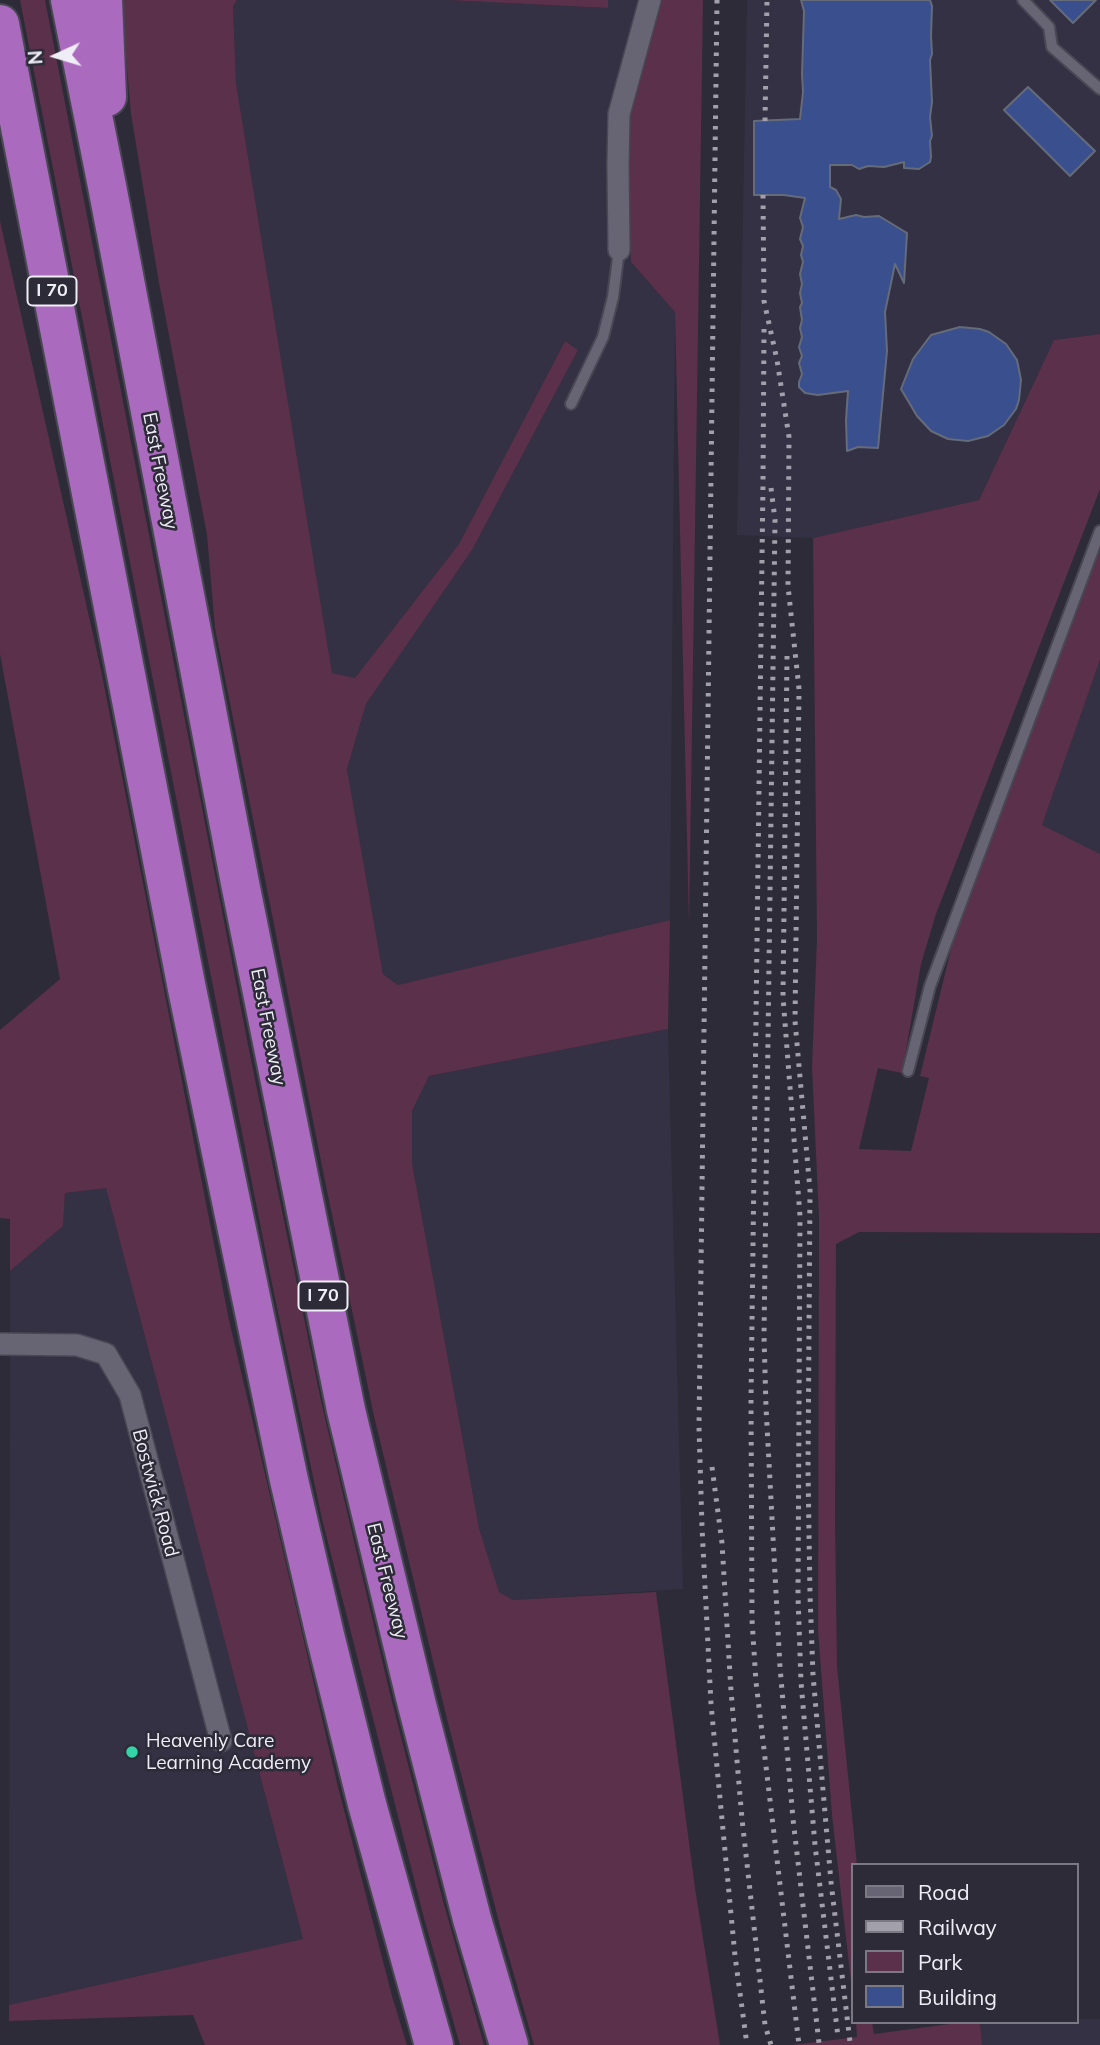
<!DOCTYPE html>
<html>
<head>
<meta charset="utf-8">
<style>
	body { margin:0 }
	#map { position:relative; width:1100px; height:2045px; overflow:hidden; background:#2d2b37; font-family:Mulish,sans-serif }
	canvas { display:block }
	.legend { position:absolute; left:851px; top:1863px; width:228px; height:161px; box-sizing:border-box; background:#2d2b37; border:2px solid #7b7983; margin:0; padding:9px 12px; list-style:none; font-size:21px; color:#efedf6 }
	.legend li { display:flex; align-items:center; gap:14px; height:35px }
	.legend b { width:35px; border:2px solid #7b7983 }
	.north { position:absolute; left:21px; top:21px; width:70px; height:70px; -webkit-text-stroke:5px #2d2b37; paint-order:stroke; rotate:266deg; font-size:19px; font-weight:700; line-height:28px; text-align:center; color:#efedf6 }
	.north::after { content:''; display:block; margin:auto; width:24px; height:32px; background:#efedf6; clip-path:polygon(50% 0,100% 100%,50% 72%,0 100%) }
</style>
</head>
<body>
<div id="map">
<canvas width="1100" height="2045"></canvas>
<ul class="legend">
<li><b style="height:9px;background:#676573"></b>Road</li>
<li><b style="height:9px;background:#a2a0ab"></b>Railway</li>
<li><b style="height:19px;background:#5a304b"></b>Park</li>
<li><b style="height:19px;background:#3a4f8e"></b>Building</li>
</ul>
<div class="north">N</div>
</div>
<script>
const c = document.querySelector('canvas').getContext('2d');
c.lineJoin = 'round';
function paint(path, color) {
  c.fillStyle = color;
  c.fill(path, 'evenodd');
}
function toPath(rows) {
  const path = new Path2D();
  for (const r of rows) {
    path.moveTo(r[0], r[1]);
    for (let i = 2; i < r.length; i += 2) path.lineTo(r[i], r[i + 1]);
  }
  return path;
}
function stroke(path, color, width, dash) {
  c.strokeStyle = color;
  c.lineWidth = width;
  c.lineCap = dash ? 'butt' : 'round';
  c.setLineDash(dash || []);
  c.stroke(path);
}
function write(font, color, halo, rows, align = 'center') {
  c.font = font + ' Mulish,sans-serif';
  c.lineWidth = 5;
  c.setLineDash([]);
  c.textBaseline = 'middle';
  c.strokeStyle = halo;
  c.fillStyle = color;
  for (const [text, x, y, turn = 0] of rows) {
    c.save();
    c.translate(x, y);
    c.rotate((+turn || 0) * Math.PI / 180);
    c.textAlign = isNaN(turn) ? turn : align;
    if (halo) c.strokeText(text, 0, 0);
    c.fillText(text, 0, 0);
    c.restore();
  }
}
paint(toPath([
	[237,0,447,0,607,8,608,0,657,0,631,262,675,312,670,920,399,985,383,974,347,769,366,704,472,550,578,350,565,341,459,544,355,678,332,673,236,83,233,6],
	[747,0,1100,0,1100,334,1054,340,979,500,813,538,737,535],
	[1100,660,1100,854,1042,825],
	[668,1029,683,1589,513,1600,499,1592,479,1528,412,1163,412,1111,429,1076],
	[106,1187,303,1939,9,2005,10,1271,63,1226,65,1193],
	[1077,2019,1100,2019,1100,2045,982,2045,980,2022,1077,2022]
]), '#343144');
paint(toPath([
	[20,0,45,0,251,1060,321,1401,390,1694,443,1901,484,2045,460,2045,424,1918,322,1519,271,1279,207,956],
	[121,0,237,0,233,6,236,83,332,673,355,678,459,544,565,341,578,350,472,550,366,704,347,769,383,974,398,985,670,920,668,1029,429,1076,412,1111,412,1163,479,1528,499,1592,513,1600,656,1592,695,1888,720,2045,534,2045,500,1926,447,1719,374,1416,324,1176,215,628,207,535,159,283,131,114],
	[447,0,608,0,608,8],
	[657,0,703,0,689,925,675,312,631,262,626,139,631,93],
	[0,221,101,670,229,1320,338,1787,392,1996,407,2045,205,2045,193,2015,9,2021,9,2005,303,1939,106,1188,65,1193,63,1226,10,1271,10,1219,0,1218,0,1030,60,979,0,654],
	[1100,334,1100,489,936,914,921,964,902,1073,878,1068,859,1149,911,1151,929,1078,920,1076,953,941,1100,538,1100,660,1042,825,1100,854,1100,1233,859,1232,836,1244,835,1518,837,1666,857,1865,853,1865,853,1999,832,1815,818,1630,819,1218,812,1067,817,939,813,538,979,500,1054,340],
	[856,2022,872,2022,874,2034,965,2022,980,2022,982,2045,792,2045,857,2037]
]), '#5a304b');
const building = toPath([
	[801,0,930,0,932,6,931,36,932,54,930,60,932,102,930,117,932,136,930,141,931,157,930,162,919,169,904,168,904,162,884,167,868,166,859,169,852,165,830,165,830,187,836,190,841,199,839,219,856,215,864,217,879,216,907,233,904,283,895,264,885,312,887,351,878,448,858,447,847,451,846,420,848,391,818,395,805,393,799,387,799,382,802,374,799,363,802,356,799,347,802,337,800,328,802,320,800,307,802,303,800,293,802,284,800,274,803,262,801,255,803,246,800,239,803,227,800,218,805,198,784,195,754,195,754,121,800,119,803,92,802,74,804,11,801,0],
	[1050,0,1096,0,1073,23,1050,0],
	[1028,87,1095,151,1070,176,1004,110,1028,87],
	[960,327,980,329,989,332,1006,344,1017,360,1021,380,1019,400,1016,409,1004,425,988,436,968,441,948,439,931,431,917,416,901,389,913,359,931,335,960,327]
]);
paint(building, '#3a4f8e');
stroke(building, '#656b78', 2);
const lane = toPath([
	[1023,0,1049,27,1052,47,1100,89],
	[571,404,603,337,613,297,619,250],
	[908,1071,930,986,1100,531]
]);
const street = toPath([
	[619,250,618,166,619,114,650,0],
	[0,1344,77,1345,106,1354,130,1395,221,1741]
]);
const highway = toPath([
	[70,0,107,186,240,883,346,1410,416,1701,472,1919,509,2045],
	[103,0,107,97],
	[0,24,187,989,289,1480,325,1635,367,1804,434,2045]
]);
stroke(lane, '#494753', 14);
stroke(street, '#494753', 24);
stroke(highway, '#494753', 42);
stroke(lane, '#676573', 10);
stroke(street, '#676573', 21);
stroke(highway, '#aa6bbe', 38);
stroke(toPath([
	[717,0,699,1427,702,1527,711,1704,735,1956,747,2045],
	[765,121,767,0],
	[763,195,764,301,777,360,789,437,788,586,799,689,795,1021,810,1190,808,1469,810,1595,813,1675,831,1882,850,2042],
	[764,329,763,482,751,1399,752,1620,756,1682,799,2045],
	[771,488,775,520,764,1336,766,1407,780,1667,793,1819,819,2043],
	[787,656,783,997,800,1216,798,1596,801,1682,815,1845,838,2037],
	[712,1467,722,1543,731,1691,742,1819,765,2025,771,2045]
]), '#a2a0ab', 5, [3.5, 7]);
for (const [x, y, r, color] of [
	[132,1752,7,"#34d4a8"]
]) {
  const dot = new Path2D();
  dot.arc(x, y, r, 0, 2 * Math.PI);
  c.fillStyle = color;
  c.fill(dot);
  stroke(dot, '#2d2b37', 2.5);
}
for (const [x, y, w] of [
	[52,291,49],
	[323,1296,49]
]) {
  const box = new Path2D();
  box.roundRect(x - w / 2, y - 14.5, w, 29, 5);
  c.fillStyle = '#2d2b37';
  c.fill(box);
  stroke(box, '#efedf6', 2);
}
write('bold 18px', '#efedf6', null, [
	["I 70",52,291],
	["I 70",323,1296]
]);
write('19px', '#efedf6', '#2d2b37', [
	["East Freeway",160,471,79],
	["East Freeway",268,1027,79],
	["Bostwick Road",155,1493,75],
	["East Freeway",387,1581,76]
]);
write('19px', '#efedf6', '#2d2b37', [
	["Heavenly Care",146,1741],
	["Learning Academy",146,1763]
], 'left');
</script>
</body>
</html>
